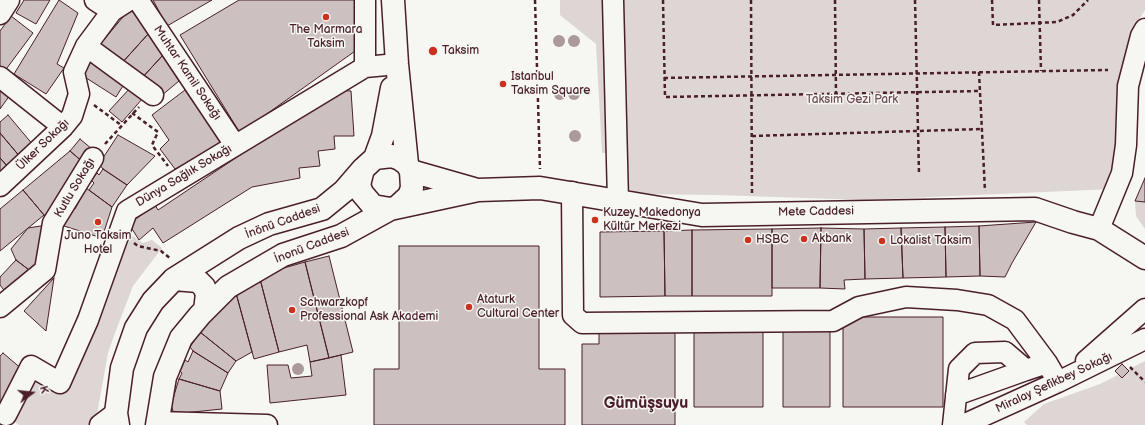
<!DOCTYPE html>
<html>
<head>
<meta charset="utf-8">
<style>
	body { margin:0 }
	#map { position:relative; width:1145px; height:425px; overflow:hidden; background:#f6f6f2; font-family:"Balsamiq Sans",sans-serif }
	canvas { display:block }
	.north { position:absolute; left:12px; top:373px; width:40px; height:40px; -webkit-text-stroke:3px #f6f6f2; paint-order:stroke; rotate:75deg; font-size:11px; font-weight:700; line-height:16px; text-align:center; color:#4a1f2b }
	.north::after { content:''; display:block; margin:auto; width:14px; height:18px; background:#4a1f2b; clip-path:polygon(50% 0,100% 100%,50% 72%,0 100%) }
</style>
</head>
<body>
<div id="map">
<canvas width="1145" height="425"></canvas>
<div class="north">K</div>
</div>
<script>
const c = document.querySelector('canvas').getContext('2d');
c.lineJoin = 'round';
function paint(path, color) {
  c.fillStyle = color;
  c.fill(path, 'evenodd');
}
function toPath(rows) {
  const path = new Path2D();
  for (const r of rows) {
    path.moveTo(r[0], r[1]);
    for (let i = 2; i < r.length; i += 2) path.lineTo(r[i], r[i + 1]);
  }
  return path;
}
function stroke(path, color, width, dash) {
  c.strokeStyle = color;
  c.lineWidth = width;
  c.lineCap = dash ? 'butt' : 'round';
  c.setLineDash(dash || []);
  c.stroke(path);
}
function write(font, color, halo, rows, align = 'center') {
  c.font = font + ' "Balsamiq Sans",sans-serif';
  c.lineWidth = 3;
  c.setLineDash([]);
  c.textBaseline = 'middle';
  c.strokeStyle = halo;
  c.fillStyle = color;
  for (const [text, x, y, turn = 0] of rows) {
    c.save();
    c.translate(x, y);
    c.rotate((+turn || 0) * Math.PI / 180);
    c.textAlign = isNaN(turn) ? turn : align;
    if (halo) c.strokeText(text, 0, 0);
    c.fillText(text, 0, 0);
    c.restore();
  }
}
paint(toPath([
	[560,0,1145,0,1145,10,1132,31,1118,103,1112,189,864,200,716,195,636,194,624,185,623,151,602,153,596,44,560,15],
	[1135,201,1145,202,1145,229,1136,216],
	[124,230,143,243,152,240,162,248,133,286,115,333,108,353,95,425,19,425,6,415,31,366,60,382],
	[1145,361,1145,425,1027,425,1024,422,1044,404,1100,384]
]), '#ddd6d5');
const building = toPath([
	[24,0,50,0,36,24,16,13,24,0],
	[59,0,78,13,57,64,64,68,46,94,14,74,59,0],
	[153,0,212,0,167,26,153,0],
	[239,0,356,0,358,49,240,133,180,35,239,0],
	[128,11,135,12,149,33,121,64,97,48,128,11],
	[11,16,33,33,4,72,0,69,0,31,11,16],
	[149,33,163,55,141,79,121,64,149,33],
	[163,55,179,81,161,96,141,79,163,55],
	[91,58,126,81,116,97,80,74,91,58],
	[131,87,143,98,122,122,109,111,131,87],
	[0,88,10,95,0,109,0,88],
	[185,90,223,144,175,169,160,149,169,140,152,115,185,90],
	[337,90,351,91,354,136,334,136,335,149,318,151,320,166,299,168,300,178,252,187,163,243,153,228,139,240,129,224,155,205,158,210,337,90],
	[8,115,34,146,21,158,0,133,0,122,8,115],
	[0,133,21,158,9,168,0,158,0,133],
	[118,135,155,156,127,185,103,169,99,164,118,135],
	[80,139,92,149,84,163,70,151,80,139],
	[70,151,84,163,50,218,44,215,23,190,70,151],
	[0,158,9,168,0,176,0,158],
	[103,169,127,185,112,207,89,190,94,183,91,180,97,173,99,175,103,169],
	[1145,178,1145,202,1135,201,1145,178],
	[86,188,112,207,102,238,64,226,69,208,75,209,86,188],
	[23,190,44,215,0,251,0,209,23,190],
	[1036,222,1012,263,1005,277,980,276,979,226,1036,222],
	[47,225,41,268,33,273,16,260,11,249,28,228,47,225],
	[979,226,980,276,946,277,945,227,979,226],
	[945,227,946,277,903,278,901,228,945,227],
	[821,228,820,288,772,288,772,229,821,228],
	[821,228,864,229,865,279,844,280,845,289,820,288,821,228],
	[901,228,903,278,865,279,864,229,901,228],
	[772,229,772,296,692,296,692,230,772,229],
	[692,230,692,296,665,296,664,231,692,230],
	[664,231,665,296,600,297,600,232,664,231],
	[399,246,539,246,539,369,565,369,565,425,374,425,374,369,399,369,399,246],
	[329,256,353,352,329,358,305,262,329,256],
	[16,260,33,273,7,294,0,285,0,277,16,260],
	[305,262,329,358,310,362,307,345,279,352,259,275,305,262],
	[259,275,279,352,254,359,236,293,245,290,245,284,259,275],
	[54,278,46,331,24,311,54,278],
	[236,293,252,352,236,361,200,332,207,325,205,321,236,293],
	[843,317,943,317,943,407,843,407,843,317],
	[599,324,675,324,675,425,582,425,582,344,599,344,599,324],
	[694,325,763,325,763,407,694,407,694,325],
	[783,325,830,325,830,407,783,407,783,325],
	[200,332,236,361,228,373,193,351,190,347,200,332],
	[193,351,228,373,220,391,179,379,182,373,180,371,185,360,188,362,193,351],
	[3,353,23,370,1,404,0,403,0,356,3,353],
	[341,355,346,395,270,403,267,365,288,365,291,378,312,376,310,362,341,355],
	[1122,364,1129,371,1122,378,1115,371,1122,364],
	[179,379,220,391,222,409,174,414,171,405,179,379]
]);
paint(building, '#ccc1c0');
stroke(building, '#4a1f2b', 1);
const minor = toPath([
	[95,0,112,11],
	[138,0,235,145],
	[365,0,365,67],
	[613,0,618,201],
	[0,14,9,0],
	[86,46,153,95],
	[0,77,63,127],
	[0,186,63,127,72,116,79,94,74,72,86,46,112,11,129,0],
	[572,192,573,315,582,323,833,321,859,307,906,297,957,300,988,305,1015,320,1047,363,1058,382],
	[1099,229,1122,173,1126,145,1128,86,1141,36,1145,29],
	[0,307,45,270,53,223,93,158],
	[1086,361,1145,309],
	[956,395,1026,370],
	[6,415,31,366,60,383,88,320,127,211,365,67,397,64],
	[157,422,267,425],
	[100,425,116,413],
	[953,425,959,369,975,353,1005,352,1026,370,1047,363],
	[963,425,1058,382,1145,339]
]);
const major = toPath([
	[393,0,397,64,407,164],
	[375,158,383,136,392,88],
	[411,171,474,189],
	[390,209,373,206,362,193,359,185,363,169,375,158,392,156,400,159,407,164,411,171,412,188,409,196,397,207],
	[174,279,198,281,204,287,207,294,205,310],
	[118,425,116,413,122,368,136,328,153,301,174,279,239,238,269,224,322,209,344,191,363,169],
	[157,425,165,377,181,338,200,315,228,287,283,255,341,236,390,209,478,190,540,188,702,215,1035,209,1073,222,1099,229,1145,258]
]);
stroke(minor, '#4a1f2b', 23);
stroke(major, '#4a1f2b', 25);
stroke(toPath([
	[535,0,540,169],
	[663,0,665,97,980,91],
	[751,0,752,195],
	[835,0,836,94],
	[915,0,919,173],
	[992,0,993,25,1057,22,1073,15,1088,0],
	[1039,0,1041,71],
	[979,72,985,191],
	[664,78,1108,70],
	[94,105,121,125],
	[132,113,158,132,152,145,168,166],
	[752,136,982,129],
	[105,144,139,107],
	[134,243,138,246,161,251,171,259],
	[1130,367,1145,382]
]), '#4a1f2b', 2.5, [4, 3]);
stroke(minor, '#f6f6f2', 20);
stroke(major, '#f6f6f2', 22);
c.fillStyle = '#ac999c';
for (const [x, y] of [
	[559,41],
	[574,41],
	[560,94],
	[574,94],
	[575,136],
	[298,369]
]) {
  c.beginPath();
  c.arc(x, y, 6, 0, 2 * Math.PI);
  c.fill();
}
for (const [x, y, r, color] of [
	[326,17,4,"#c8321e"],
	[433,51,5,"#c8321e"],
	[503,84,4,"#c8321e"],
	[595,220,4,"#c8321e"],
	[98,222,4,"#c8321e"],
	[804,239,4,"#c8321e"],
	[748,240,4,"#c8321e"],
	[882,241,4,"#c8321e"],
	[469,307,4,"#c8321e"],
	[292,310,4,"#c8321e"]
]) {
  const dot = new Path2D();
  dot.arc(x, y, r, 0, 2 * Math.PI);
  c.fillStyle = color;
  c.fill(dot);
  stroke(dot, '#f6f6f2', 1.5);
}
write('12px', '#4a1f2b', '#f6f6f2', [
	["The Marmara",326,30,"center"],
	["Taksim",326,44,"center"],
	["Taksim",442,51],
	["Istanbul",511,77],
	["Taksim Square",511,91],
	["Kuzey Makedonya",603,213],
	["Kültür Merkezi",603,227],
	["Juno Taksim",98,236,"center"],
	["Hotel",98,250,"center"],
	["Akbank",812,239],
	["HSBC",756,240],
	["Lokalist Taksim",890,241],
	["Ataturk",477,300],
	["Cultural Center",477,314],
	["Schwarzkopf",300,303],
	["Professional Ask Akademi",300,317]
], 'left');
write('12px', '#4a1f2b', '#f6f6f2', [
	["Muhtar Kamil Sokağı",187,73,56],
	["Ülker Sokağı",43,145,-44],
	["Dünya Sağlık Sokağı",184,176,-31],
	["Kutlu Sokağı",75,188,-59],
	["Mete Caddesi",816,212,-1],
	["İnönü Caddesi",283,222,-20],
	["İnonü Caddesi",312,246,-21],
	["Miralay Şefikbey Sokağı",1054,383,-25]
]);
write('12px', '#6f4d56', '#f6f6f2', [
	["Taksim Gezi Park",852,100]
]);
write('bold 16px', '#4a1f2b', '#f6f6f2', [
	["Gümüşsuyu",646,404]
]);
</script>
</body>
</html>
